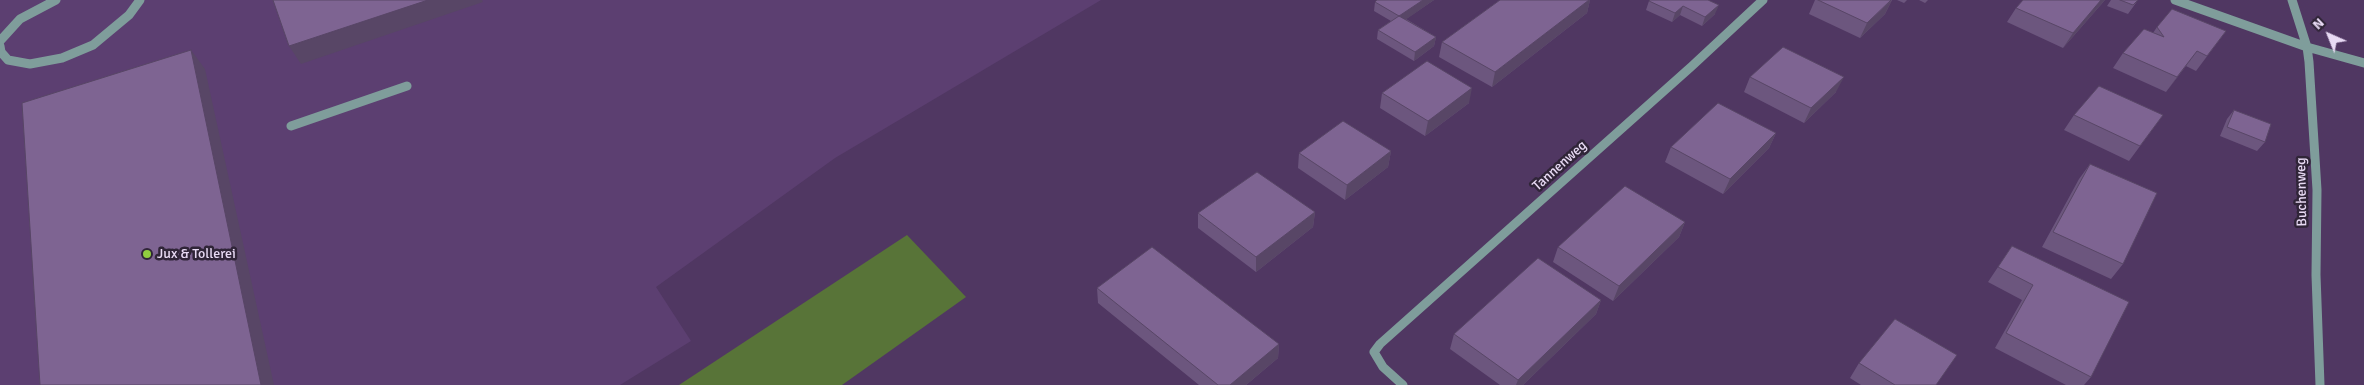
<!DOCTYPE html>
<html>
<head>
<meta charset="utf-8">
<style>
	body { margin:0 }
	#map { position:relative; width:2364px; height:385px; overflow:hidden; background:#503762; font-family:Signika,sans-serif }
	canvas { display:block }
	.north { position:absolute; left:2304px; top:10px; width:50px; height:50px; -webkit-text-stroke:4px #302538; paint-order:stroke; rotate:316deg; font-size:14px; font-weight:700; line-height:20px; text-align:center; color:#e8daf4 }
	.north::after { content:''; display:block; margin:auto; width:18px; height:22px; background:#e8daf4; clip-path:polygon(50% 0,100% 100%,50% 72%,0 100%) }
</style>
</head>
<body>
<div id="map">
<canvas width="2364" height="385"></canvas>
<div class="north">N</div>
</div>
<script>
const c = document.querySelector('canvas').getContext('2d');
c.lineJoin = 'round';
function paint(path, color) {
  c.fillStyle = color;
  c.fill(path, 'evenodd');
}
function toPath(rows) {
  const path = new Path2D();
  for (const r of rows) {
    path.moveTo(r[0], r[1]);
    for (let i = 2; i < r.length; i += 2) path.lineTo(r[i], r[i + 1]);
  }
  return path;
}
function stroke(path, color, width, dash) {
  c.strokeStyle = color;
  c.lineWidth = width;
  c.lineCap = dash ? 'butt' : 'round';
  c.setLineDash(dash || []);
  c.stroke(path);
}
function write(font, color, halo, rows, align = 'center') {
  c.font = font + ' Signika,sans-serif';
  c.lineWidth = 5;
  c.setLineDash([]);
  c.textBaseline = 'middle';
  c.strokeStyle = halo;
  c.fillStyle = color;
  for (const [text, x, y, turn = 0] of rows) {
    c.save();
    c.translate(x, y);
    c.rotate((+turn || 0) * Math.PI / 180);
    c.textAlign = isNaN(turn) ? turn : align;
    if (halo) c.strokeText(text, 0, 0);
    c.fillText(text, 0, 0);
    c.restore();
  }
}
paint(toPath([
	[0,0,1101,0,835,158,656,287,691,341,620,385,0,385]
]), '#5c3f71');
paint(toPath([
	[907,235,966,297,842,385,679,385]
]), '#587438');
stroke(toPath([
	[2175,0,2307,47,2364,63],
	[2292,0,2307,47,2309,62,2317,190,2316,275,2320,385],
	[0,41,20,19,56,0],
	[0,46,1,52,8,60,30,64,62,58,93,45,129,15,140,0],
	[291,126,407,86],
	[1403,385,1383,367,1374,352,1380,344,1692,66,1763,0]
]), '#7f9d9b', 9);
paint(toPath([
	[1377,0,1434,0,1406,19,1436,37,1434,46,1414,61,1377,39,1378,30,1391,21,1374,11,1375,2],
	[1500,0,1590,0,1587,13,1492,87,1439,57,1442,42],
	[1708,0,1715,14,1702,26,1680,15,1672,22,1646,10,1649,1],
	[1815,0,1892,0,1885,14,1860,38,1809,14],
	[1897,0,1907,0,1904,3],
	[1919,0,1928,0,1925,3],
	[2105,0,2063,48,2007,22,2016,8],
	[2111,0,2138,0,2128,14,2107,6],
	[2157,27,2226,31,2196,71,2186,66,2166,92,2113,68,2123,53,2153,33],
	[1750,77,1836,92,1804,123,1744,92],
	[1382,93,1469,103,1425,136,1380,108],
	[2234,110,2265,142,2257,151,2220,136,2227,119],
	[2074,115,2163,115,2129,161,2064,130],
	[1776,133,1769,148,1723,194,1665,162,1671,147],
	[1391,151,1388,167,1345,200,1298,168,1299,153],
	[2090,164,2123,264,2111,279,2042,247,2079,179],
	[1315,212,1313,227,1256,272,1198,228,1198,213],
	[1685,222,1679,237,1613,301,1553,262,1558,247],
	[2012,246,2091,377,2084,385,2066,385,1995,348,2022,300,1988,282],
	[1097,288,1279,344,1278,358,1246,385,1199,385,1098,303],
	[1601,300,1596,314,1523,385,1500,385,1450,349,1454,334],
	[1859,363,1936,385,1861,385,1850,378]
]), '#6c567e');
paint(toPath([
	[428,0,482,0,483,2,301,64,289,46],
	[1423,0,1434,0,1398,25,1399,16],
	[1589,0,1590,0,1587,13,1492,87,1495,72],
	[1892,0,1885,14,1860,38,1867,23],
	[2101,0,2105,0,2063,48,2073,33],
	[1719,5,1715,14,1702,26,1705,17],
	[1683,6,1680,15,1672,22,1675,13],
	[1436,37,1434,46,1414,61,1415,52],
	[191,50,205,69,274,385,261,385],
	[2197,51,2186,66,2166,92,2177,77],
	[1844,77,1836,92,1804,123,1811,108],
	[1472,88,1469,103,1425,136,1428,121],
	[1776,133,1769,148,1723,194,1730,179],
	[1391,151,1388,167,1345,200,1347,185],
	[1315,212,1313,227,1256,272,1256,257],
	[1685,222,1679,237,1613,301,1619,286],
	[1601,300,1596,314,1523,385,1516,385,1518,380],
	[1279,344,1278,358,1246,385,1230,385]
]), '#584666');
const building = toPath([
	[273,0,428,0,289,46,273,0],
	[1377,0,1423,0,1399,16,1375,2,1377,0],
	[1500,0,1589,0,1495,72,1442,42,1500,0],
	[1650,0,1708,0,1719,5,1705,17,1683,6,1675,13,1649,1,1650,0],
	[1818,0,1891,0,1867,23,1818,0],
	[2023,0,2101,0,2073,33,2016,8,2023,0],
	[2120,0,2138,0,2133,5,2120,0],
	[2172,9,2226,31,2207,56,2197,51,2177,77,2123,53,2144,29,2164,37,2157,27,2172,9],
	[1399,16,1436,37,1415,52,1378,30,1399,16],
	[1783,47,1844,77,1811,108,1750,77,1783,47],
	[191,50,261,385,40,385,22,103,191,50],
	[1427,61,1472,88,1428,121,1382,93,1427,61],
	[2099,86,2163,115,2140,146,2074,115,2099,86],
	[1718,103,1776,133,1730,179,1671,147,1718,103],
	[2234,110,2271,124,2265,142,2227,127,2234,110],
	[1343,121,1391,151,1347,185,1299,153,1343,121],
	[2090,164,2157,193,2123,264,2053,232,2090,164],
	[1257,172,1315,212,1256,257,1198,213,1257,172],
	[1625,186,1685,222,1619,286,1558,247,1625,186],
	[2012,246,2129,302,2091,377,2006,333,2033,285,1998,267,2012,246],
	[1152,247,1279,344,1230,385,1218,385,1097,288,1152,247],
	[1538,258,1601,300,1518,380,1454,334,1538,258],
	[1895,319,1957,355,1936,385,1895,385,1859,363,1895,319]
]);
paint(building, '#7e6492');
stroke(building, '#584666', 1);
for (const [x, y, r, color] of [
	[147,254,5,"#91cd3f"]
]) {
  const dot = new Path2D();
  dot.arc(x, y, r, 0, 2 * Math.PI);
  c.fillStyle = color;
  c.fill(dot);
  stroke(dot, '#302538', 2);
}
write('14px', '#e8daf4', '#302538', [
	["Tannenweg",1560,166,-42],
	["Buchenweg",2302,192,-91]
]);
write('14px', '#e8daf4', '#302538', [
	["Jux & Tollerei",157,254]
], 'left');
</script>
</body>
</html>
